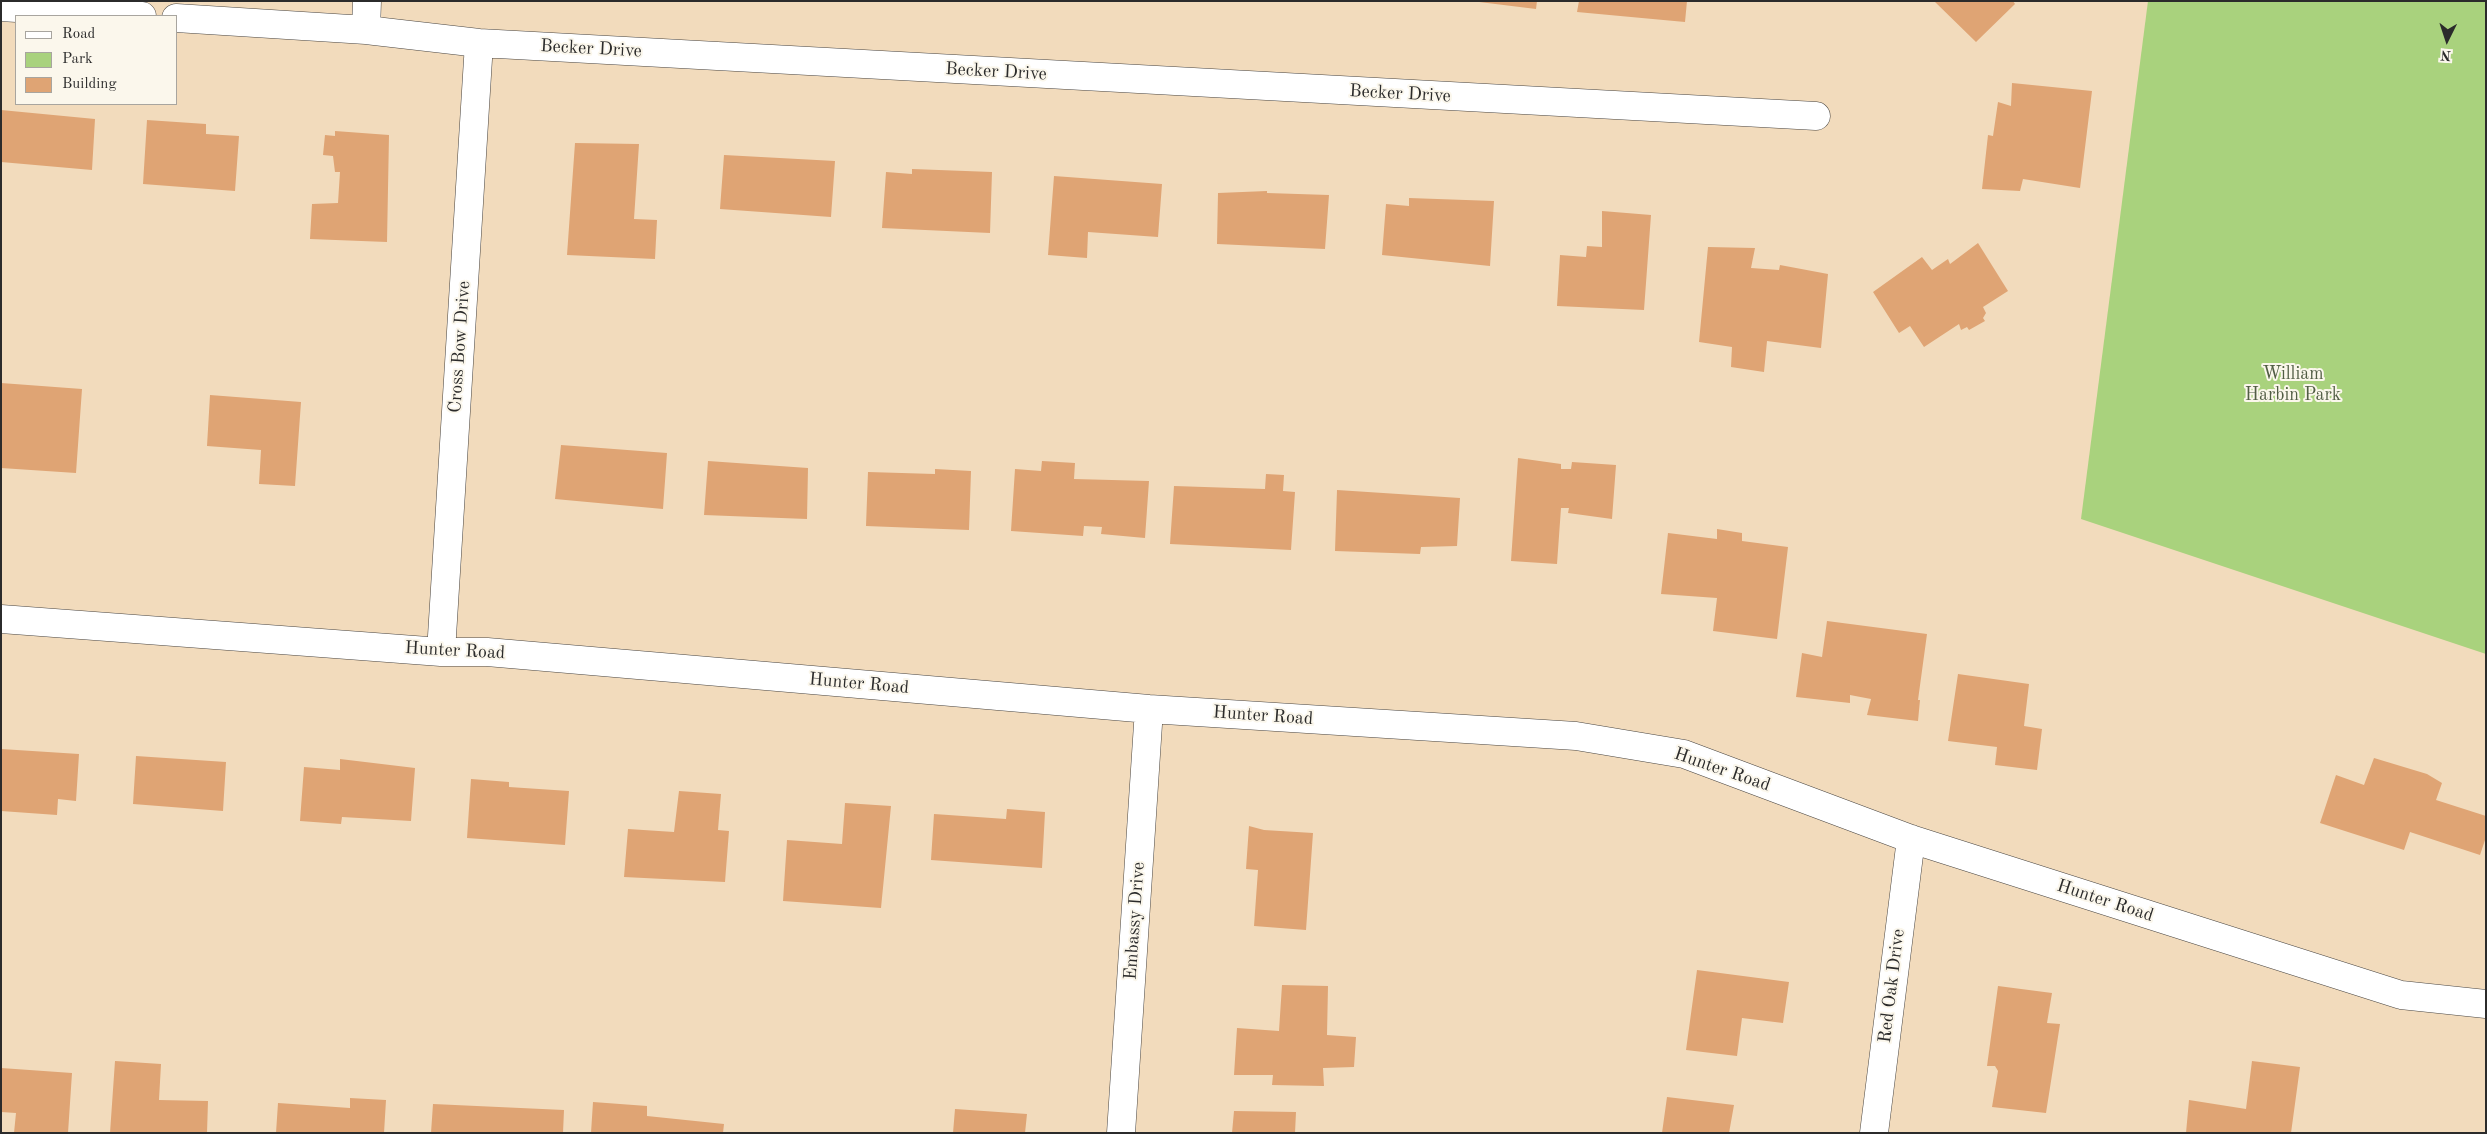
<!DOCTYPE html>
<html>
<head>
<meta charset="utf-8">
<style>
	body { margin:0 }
	#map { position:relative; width:2487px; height:1134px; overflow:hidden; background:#f2dbbc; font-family:"Old Standard TT",serif }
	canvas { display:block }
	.frame { position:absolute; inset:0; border:2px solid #2b2b2b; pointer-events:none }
	.legend { position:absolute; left:15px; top:15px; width:162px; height:90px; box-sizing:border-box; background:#fbf7ec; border:1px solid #a8a59f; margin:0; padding:6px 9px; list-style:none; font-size:15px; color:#2b2b2b }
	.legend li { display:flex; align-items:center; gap:10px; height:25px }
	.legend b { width:25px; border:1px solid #a8a59f }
	.north { position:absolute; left:2422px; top:15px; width:50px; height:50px; -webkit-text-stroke:4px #fbf7ec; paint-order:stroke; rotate:184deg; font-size:14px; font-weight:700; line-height:20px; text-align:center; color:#2b2b2b }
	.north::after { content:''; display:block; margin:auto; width:18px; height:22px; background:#2b2b2b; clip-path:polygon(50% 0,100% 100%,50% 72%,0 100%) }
</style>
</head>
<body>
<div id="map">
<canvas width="2487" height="1134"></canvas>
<div class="frame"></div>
<ul class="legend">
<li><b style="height:6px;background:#fff"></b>Road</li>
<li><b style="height:14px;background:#a9d27d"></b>Park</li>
<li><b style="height:14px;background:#dfa474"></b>Building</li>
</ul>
<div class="north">N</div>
</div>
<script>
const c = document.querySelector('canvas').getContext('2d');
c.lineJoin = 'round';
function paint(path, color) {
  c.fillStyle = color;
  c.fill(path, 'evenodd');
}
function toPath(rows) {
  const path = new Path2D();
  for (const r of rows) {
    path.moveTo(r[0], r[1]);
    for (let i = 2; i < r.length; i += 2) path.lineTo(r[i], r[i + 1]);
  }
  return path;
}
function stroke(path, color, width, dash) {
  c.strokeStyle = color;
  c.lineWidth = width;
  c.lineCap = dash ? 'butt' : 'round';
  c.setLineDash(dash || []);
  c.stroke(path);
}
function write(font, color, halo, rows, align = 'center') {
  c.font = font + ' "Old Standard TT",serif';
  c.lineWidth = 4;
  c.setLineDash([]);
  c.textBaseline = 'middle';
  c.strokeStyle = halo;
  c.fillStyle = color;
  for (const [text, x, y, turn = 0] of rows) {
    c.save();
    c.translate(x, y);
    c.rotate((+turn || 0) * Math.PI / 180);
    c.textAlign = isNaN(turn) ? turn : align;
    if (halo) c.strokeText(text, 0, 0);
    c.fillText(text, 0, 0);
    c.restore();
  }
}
paint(toPath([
	[2148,1,2486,1,2486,654,2081,519]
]), '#a9d27d');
paint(toPath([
	[1471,1,1537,1,1536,9],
	[1579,1,1687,1,1685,22,1577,12],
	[1934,1,2013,1,2015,4,1976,42],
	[2012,83,2092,91,2080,188,2023,179,2020,191,1982,189,1988,135,1993,136,1998,102,2011,106],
	[1,110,95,119,92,170,1,162],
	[147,120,206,124,206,134,239,136,235,191,143,184],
	[335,131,389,135,387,242,310,239,312,204,338,203,340,172,335,172,333,156,323,155,325,135,335,136],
	[575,143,639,144,634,219,657,220,655,259,567,255],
	[724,155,835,161,831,217,720,209],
	[912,169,992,172,990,233,882,228,886,172,912,174],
	[1054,176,1162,184,1158,237,1088,232,1087,258,1048,255],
	[1267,191,1267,193,1329,195,1325,249,1217,244,1218,193],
	[1409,198,1494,201,1490,266,1382,255,1386,204,1409,206],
	[1602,211,1651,215,1644,310,1557,306,1560,255,1586,257,1587,246,1602,247],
	[1978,243,2008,291,1983,307,1986,313,1983,318,1985,321,1969,330,1967,327,1961,330,1959,324,1924,347,1910,326,1899,333,1873,292,1922,257,1932,270,1948,259,1950,264],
	[1708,247,1755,248,1751,268,1779,270,1780,265,1828,274,1821,348,1767,341,1764,372,1731,367,1732,347,1699,342],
	[1,383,82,389,76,473,1,468],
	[210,395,301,402,295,486,259,484,261,450,207,446],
	[561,445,667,453,663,509,555,499],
	[1518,458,1561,464,1561,469,1571,469,1572,462,1616,465,1612,519,1568,513,1569,508,1561,508,1557,564,1511,561],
	[708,461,808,468,807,519,704,515],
	[1042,461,1075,463,1074,479,1149,481,1145,538,1101,534,1102,527,1084,526,1083,536,1011,531,1015,469,1041,471],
	[935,469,971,471,969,530,866,526,868,472,935,474],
	[1266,474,1284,475,1283,491,1295,492,1291,550,1170,544,1174,486,1265,489],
	[1337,490,1460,498,1457,546,1421,547,1420,554,1335,551],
	[1717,529,1742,533,1742,541,1788,547,1777,639,1713,631,1717,598,1661,594,1668,533,1717,539],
	[1827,621,1927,634,1918,700,1920,700,1918,721,1867,715,1871,699,1850,695,1850,703,1796,697,1802,653,1822,657],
	[1958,674,2029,684,2024,726,2042,729,2037,770,1995,765,1997,747,1948,741],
	[1,749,79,754,76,801,58,799,57,815,1,811],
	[136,756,226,762,223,811,133,804],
	[2374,758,2427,774,2442,783,2436,800,2486,816,2486,837,2480,855,2410,832,2404,850,2320,823,2336,775,2364,785],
	[340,759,415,768,411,821,342,817,341,824,300,821,304,767,340,770],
	[471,779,509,782,509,787,569,791,565,845,467,838],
	[679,791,721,794,718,830,729,831,725,882,624,877,628,829,674,832],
	[845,803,891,806,881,908,783,901,787,840,842,844],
	[1007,809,1045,812,1042,868,931,860,934,814,1006,819],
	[1249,826,1264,830,1313,833,1306,930,1254,926,1258,870,1246,869],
	[1697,970,1789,982,1783,1023,1742,1018,1737,1056,1686,1050],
	[1282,985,1328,986,1327,1035,1356,1037,1354,1067,1323,1068,1324,1086,1272,1085,1273,1075,1234,1075,1237,1028,1279,1031],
	[1998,986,2052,993,2047,1023,2060,1024,2046,1113,1992,1107,1998,1071,1995,1066,1987,1066],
	[115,1061,161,1064,159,1100,208,1101,207,1133,110,1133],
	[2252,1061,2300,1067,2291,1133,2186,1133,2189,1100,2246,1109],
	[1,1068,72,1073,68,1133,14,1133,16,1113,1,1112],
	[1667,1097,1734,1105,1729,1133,1662,1133],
	[350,1098,386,1100,384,1133,276,1133,278,1103,350,1108],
	[593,1102,647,1106,647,1116,724,1124,723,1133,591,1133],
	[433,1104,564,1110,563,1133,431,1133],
	[955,1109,1027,1114,1025,1133,953,1133],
	[1234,1111,1296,1112,1295,1133,1232,1133]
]), '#dfa474');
const minor = toPath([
	[1,7,142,16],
	[176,18,366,30,479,43,1816,116],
	[366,30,367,1],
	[1,619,441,652,487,652,1149,709,1576,736,1684,754,1911,839,2401,995,2486,1004],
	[441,652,479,43],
	[1121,1133,1149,709],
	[1874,1133,1911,839]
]);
stroke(minor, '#494541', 29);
stroke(minor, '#fff', 28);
write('18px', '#2b2b2b', '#fbf7ec', [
	["Becker Drive",591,49,3],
	["Becker Drive",996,72,3],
	["Becker Drive",1400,94,3],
	["Cross Bow Drive",460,347,-86],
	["Hunter Road",455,651,3],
	["Hunter Road",859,684,5],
	["Hunter Road",1263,716,4],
	["Hunter Road",1722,770,19],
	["Hunter Road",2105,901,18],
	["Embassy Drive",1135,921,-86],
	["Red Oak Drive",1892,986,-83]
]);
write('18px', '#515d44', '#fbf7ec', [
	["William",2293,374],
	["Harbin Park",2293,395]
]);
</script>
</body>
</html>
